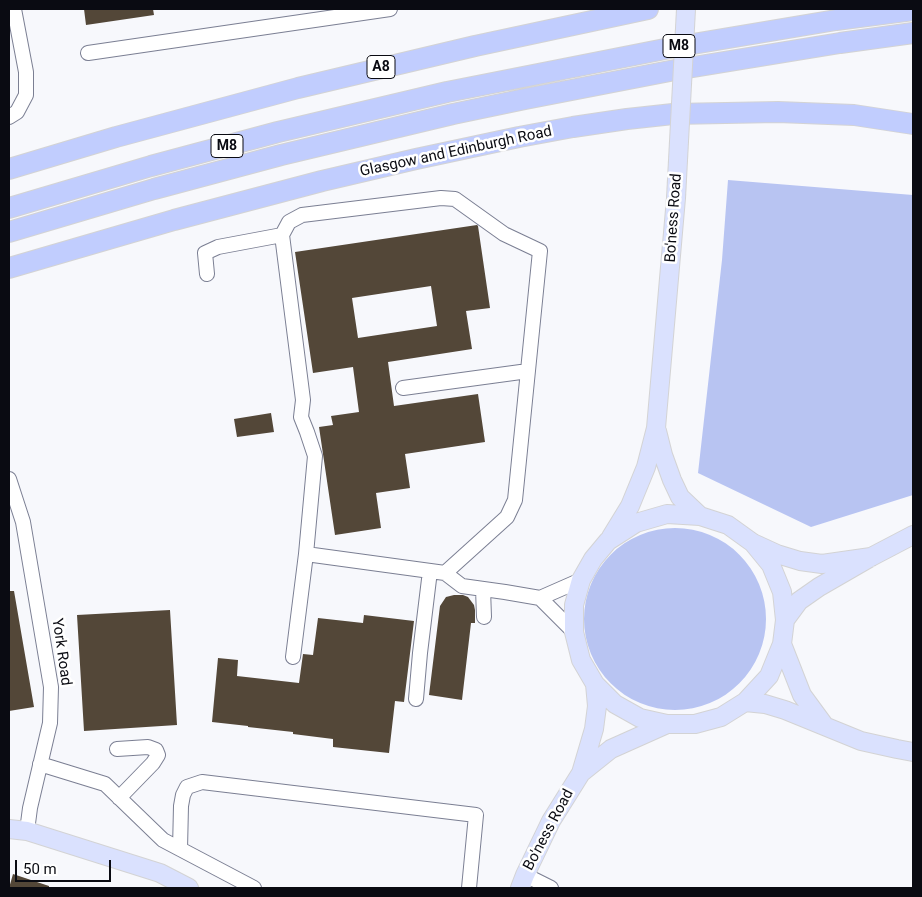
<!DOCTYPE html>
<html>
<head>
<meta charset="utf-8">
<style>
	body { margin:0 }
	#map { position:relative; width:922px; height:897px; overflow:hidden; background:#f7f8fc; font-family:Roboto,sans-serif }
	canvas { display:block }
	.frame { position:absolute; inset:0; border:10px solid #0a0b12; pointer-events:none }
	.scale { position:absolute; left:15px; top:860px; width:96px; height:22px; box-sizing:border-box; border:2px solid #0a0b12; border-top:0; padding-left:6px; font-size:15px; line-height:18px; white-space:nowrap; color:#0a0b12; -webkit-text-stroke:4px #fff; paint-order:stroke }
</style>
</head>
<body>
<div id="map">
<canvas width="922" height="897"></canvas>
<div class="frame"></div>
<div class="scale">50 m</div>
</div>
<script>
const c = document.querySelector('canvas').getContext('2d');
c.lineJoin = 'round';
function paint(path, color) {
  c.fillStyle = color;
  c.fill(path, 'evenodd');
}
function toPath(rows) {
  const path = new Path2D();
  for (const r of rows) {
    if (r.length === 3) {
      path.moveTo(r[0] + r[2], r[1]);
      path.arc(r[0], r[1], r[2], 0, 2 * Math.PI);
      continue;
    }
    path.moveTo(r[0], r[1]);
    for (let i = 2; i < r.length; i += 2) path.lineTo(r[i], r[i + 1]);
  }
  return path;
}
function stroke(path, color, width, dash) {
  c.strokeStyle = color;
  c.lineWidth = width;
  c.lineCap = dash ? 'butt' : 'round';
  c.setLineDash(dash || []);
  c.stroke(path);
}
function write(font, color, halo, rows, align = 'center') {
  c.font = font + ' Roboto,sans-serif';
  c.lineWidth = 5;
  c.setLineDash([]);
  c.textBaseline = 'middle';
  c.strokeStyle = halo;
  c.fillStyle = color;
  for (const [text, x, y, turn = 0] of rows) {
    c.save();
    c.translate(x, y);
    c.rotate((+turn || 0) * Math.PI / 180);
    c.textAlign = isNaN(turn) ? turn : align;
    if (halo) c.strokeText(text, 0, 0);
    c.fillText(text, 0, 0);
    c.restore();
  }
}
paint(toPath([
	[728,180,913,195,913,495,811,527,698,473,722,260],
	[675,619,91]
]), '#b8c4f2');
paint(toPath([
	[84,9,153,9,154,15,86,25],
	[477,225,478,226,490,308,466,311,472,349,388,362,394,406,478,394,485,442,405,454,410,488,376,493,381,528,335,535,319,427,333,425,331,416,359,412,353,367,313,373,295,252],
	[431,286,437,326,358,338,352,298],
	[271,413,274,432,237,437,234,419],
	[9,591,14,591,34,707,9,711],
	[454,595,463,595,468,597,474,605,475,610,475,623,471,623,462,700,429,695,440,606,446,597],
	[170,610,177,725,84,731,77,615],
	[364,615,414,621,404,702,395,701,389,753,333,747,333,739,293,734,293,732,248,727,248,726,212,722,218,658,238,660,237,676,299,683,303,654,313,655,318,618,363,623],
	[13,874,49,886,49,888,9,888]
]), '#534738');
const minor = toPath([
	[88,53,390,9],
	[9,117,17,112,26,95,26,72,14,9],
	[207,274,205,253,218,247,282,235],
	[403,388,528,371],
	[9,479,23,522,51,687,50,723,30,808,27,831],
	[306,554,445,573,462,586,505,592,540,598,574,632],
	[483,589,484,617],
	[540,598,581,580],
	[293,657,306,554,315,456,307,432,301,417,303,400,282,235,289,222,302,215,441,198,455,199,504,234,540,251,515,500,507,517,445,573],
	[416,699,420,653,430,571],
	[117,749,148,747,156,750,158,755,153,763,119,798],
	[40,764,105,784,163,840,254,888],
	[180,849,181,806,183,795,187,787,202,782,476,815,469,888],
	[525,875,551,888]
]);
const major = toPath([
	[657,431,663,455,672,480,680,497,700,516],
	[611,537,630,506,646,467,656,428,676,198],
	[753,543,771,565,782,592,785,620,782,644,769,676,745,702,721,717,695,724,667,724,640,718,615,704,595,684,581,660,574,632,574,605,581,580,593,559,608,541,636,523,667,514,700,516,728,525,753,543,777,554,800,561,822,564,871,557],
	[785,620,799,601,819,587,871,557,913,535],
	[782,644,802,695,824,725],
	[745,702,765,704,785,710,861,741,897,749,913,752],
	[581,773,611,749,667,724],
	[9,829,27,831,160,873,189,888],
	[520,888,525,875,551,821,581,773,594,729,597,706,595,684]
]);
const highway = toPath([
	[9,169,116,137,298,88,475,46,648,9],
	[9,208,151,166,278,132,447,92,675,47,836,20,913,10],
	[9,232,154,189,281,155,453,114,525,99,675,70,840,43,913,33],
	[9,268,174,220,322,181,416,159,519,137,573,127,627,119,673,114,778,112,854,115,913,124]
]);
stroke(minor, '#7b7f93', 16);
stroke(major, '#d3d3d4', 20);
stroke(highway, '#d3d3d4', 22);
stroke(minor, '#fff', 14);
stroke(major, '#dae1fe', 18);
stroke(highway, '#c1cdfe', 20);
const majorBridge = toPath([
	[676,198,686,9]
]);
stroke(majorBridge, '#d3d3d4', 20, []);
stroke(majorBridge, '#dae1fe', 18);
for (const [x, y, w] of [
	[679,46,32],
	[381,67,28],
	[227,146,32]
]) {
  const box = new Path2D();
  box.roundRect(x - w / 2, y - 11.5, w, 23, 4);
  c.fillStyle = '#fff';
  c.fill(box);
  stroke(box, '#0a0b12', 1);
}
write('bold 14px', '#0a0b12', null, [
	["M8",679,46],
	["A8",381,67],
	["M8",227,146]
]);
write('15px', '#0a0b12', '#fff', [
	["Glasgow and Edinburgh Road",456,152,-12],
	["Bo'ness Road",674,218,-86],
	["York Road",61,652,82],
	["Bo'ness Road",549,830,-62]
]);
</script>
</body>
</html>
